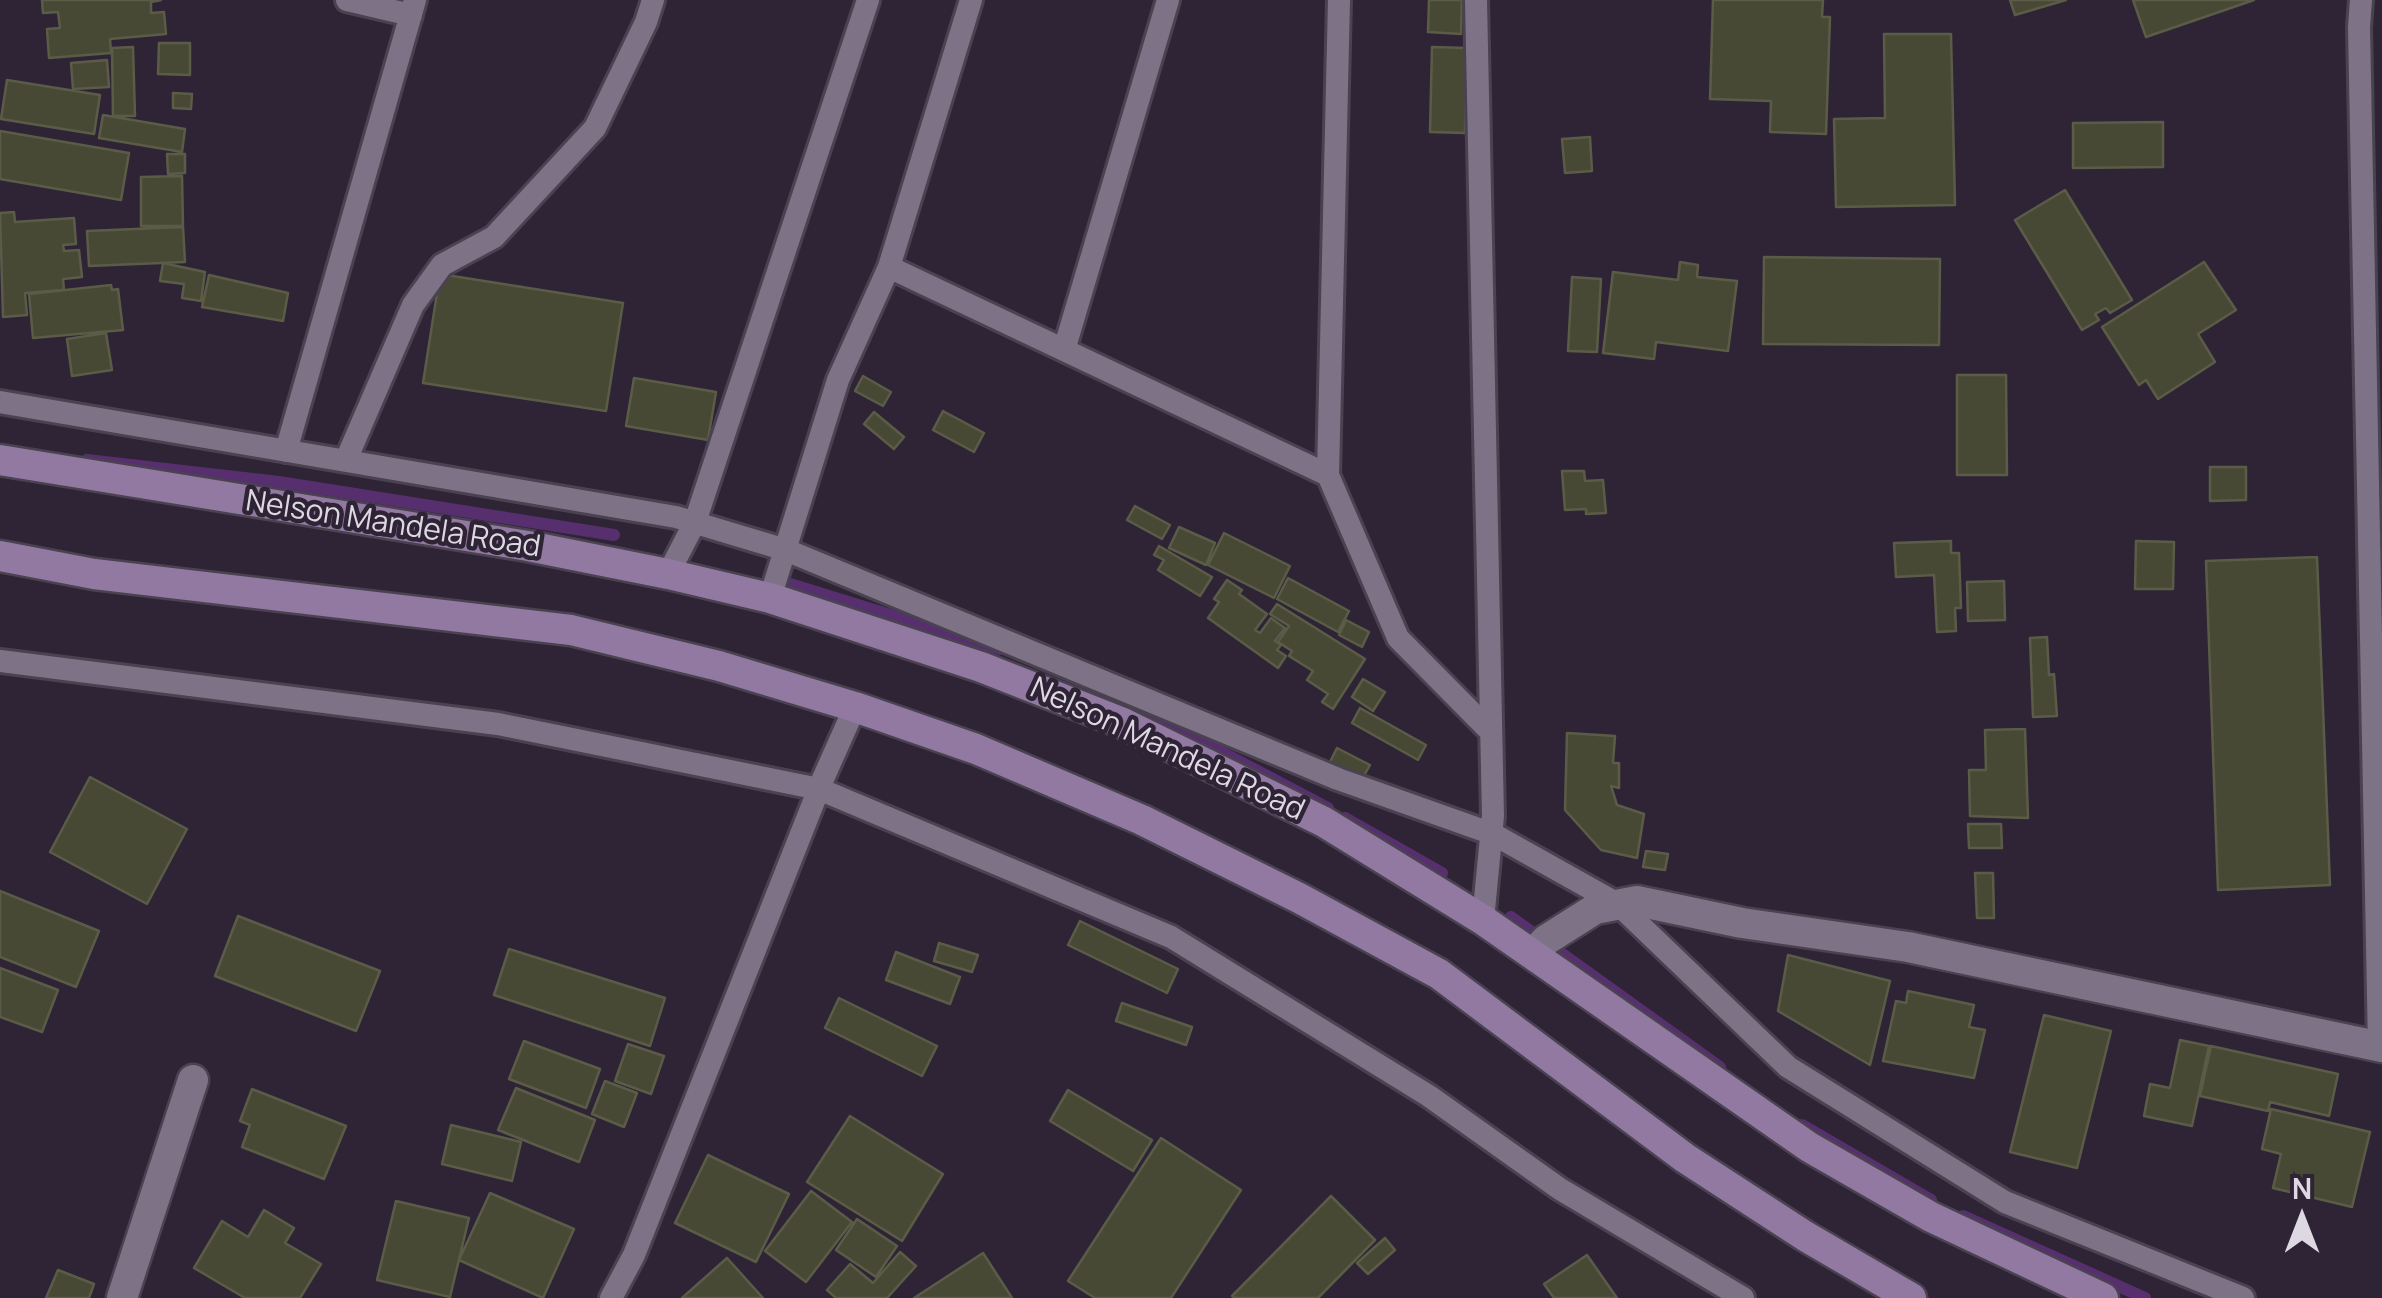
<!DOCTYPE html>
<html>
<head>
<meta charset="utf-8">
<style>
	body { margin:0 }
	#map { position:relative; width:2382px; height:1298px; overflow:hidden; background:#2e2435; font-family:Manrope,sans-serif }
	canvas { display:block }
	.north { position:absolute; left:2252px; top:1168px; width:100px; height:100px; -webkit-text-stroke:8px #2e2435; paint-order:stroke; rotate:0deg; font-size:28px; font-weight:700; line-height:40px; text-align:center; color:#ded8e3 }
	.north::after { content:''; display:block; margin:auto; width:35px; height:45px; background:#ded8e3; clip-path:polygon(50% 0,100% 100%,50% 72%,0 100%) }
</style>
</head>
<body>
<div id="map">
<canvas width="2382" height="1298"></canvas>
<div class="north">N</div>
</div>
<script>
const c = document.querySelector('canvas').getContext('2d');
c.lineJoin = 'round';
function toPath(rows) {
  const path = new Path2D();
  for (const r of rows) {
    path.moveTo(r[0], r[1]);
    for (let i = 2; i < r.length; i += 2) path.lineTo(r[i], r[i + 1]);
  }
  return path;
}
function stroke(path, color, width, dash) {
  c.strokeStyle = color;
  c.lineWidth = width;
  c.lineCap = dash ? 'butt' : 'round';
  c.setLineDash(dash || []);
  c.stroke(path);
}
function paint(path, color) {
  c.fillStyle = color;
  c.fill(path, 'evenodd');
}
function write(font, color, halo, rows, align = 'center') {
  c.font = font + ' Manrope,sans-serif';
  c.lineWidth = 9;
  c.setLineDash([]);
  c.textBaseline = 'middle';
  c.strokeStyle = halo;
  c.fillStyle = color;
  for (const [text, x, y, turn = 0] of rows) {
    c.save();
    c.translate(x, y);
    c.rotate((+turn || 0) * Math.PI / 180);
    c.textAlign = isNaN(turn) ? turn : align;
    if (halo) c.strokeText(text, 0, 0);
    c.fillText(text, 0, 0);
    c.restore();
  }
}
stroke(toPath([
	[87,460,279,482,614,535],
	[787,583,1000,649],
	[1138,708,1328,808],
	[1345,818,1442,873],
	[1511,917,1720,1067],
	[1802,1125,1931,1200],
	[1963,1216,2145,1298]
]), '#572f6f', 12);
const building = toPath([
	[42,0,161,0,151,2,151,13,164,12,166,34,110,39,111,53,49,58,47,29,60,28,58,12,43,13,42,0],
	[1429,0,1462,0,1461,34,1428,32,1429,0],
	[1713,0,1823,0,1822,17,1830,17,1826,134,1770,132,1771,101,1710,99,1713,0],
	[2010,0,2066,0,2015,15,2010,0],
	[2133,0,2254,0,2146,37,2133,0],
	[1884,34,1951,34,1955,205,1836,207,1834,119,1885,118,1884,34],
	[159,43,190,43,190,75,158,74,159,43],
	[133,47,135,116,113,116,112,48,133,47],
	[1432,47,1466,48,1465,133,1430,132,1432,47],
	[107,60,109,87,73,89,71,63,107,60],
	[7,80,100,95,94,134,1,119,7,80],
	[173,93,192,94,191,109,173,108,173,93],
	[103,115,185,129,182,152,99,138,103,115],
	[2163,122,2163,167,2073,168,2073,123,2163,122],
	[0,131,129,153,121,200,0,179,0,131],
	[1590,137,1592,171,1565,173,1562,139,1590,137],
	[167,154,185,154,185,173,168,174,167,154],
	[182,176,183,226,141,226,141,177,182,176],
	[2065,190,2132,300,2110,313,2106,308,2095,314,2099,320,2082,330,2015,220,2065,190],
	[14,212,15,222,74,218,76,244,63,245,64,251,79,250,82,277,63,279,64,290,25,293,27,315,3,317,0,213,14,212],
	[183,227,185,262,89,266,87,231,183,227],
	[1764,257,1940,259,1939,345,1763,344,1764,257],
	[1680,262,1698,265,1697,277,1737,281,1728,351,1656,342,1654,359,1603,353,1613,272,1678,280,1680,262],
	[2204,262,2236,310,2198,334,2215,362,2158,399,2146,380,2139,385,2102,327,2204,262],
	[163,263,205,272,201,301,182,298,184,284,160,281,163,263],
	[440,274,623,303,606,411,423,383,440,274],
	[209,275,288,293,283,321,202,307,209,275],
	[1572,277,1601,279,1597,352,1568,351,1572,277],
	[111,285,112,290,118,289,123,330,33,338,29,294,111,285],
	[106,333,112,370,72,376,67,339,106,333],
	[1957,375,2006,375,2007,475,1957,475,1957,375],
	[863,376,891,392,883,406,855,391,863,376],
	[634,378,716,392,708,440,626,426,634,378],
	[943,411,984,433,974,452,933,430,943,411],
	[874,412,904,437,894,449,864,424,874,412],
	[2210,467,2246,467,2246,500,2210,501,2210,467],
	[1562,471,1584,471,1585,481,1603,480,1606,513,1586,514,1586,509,1565,510,1562,471],
	[1135,506,1170,525,1162,539,1127,520,1135,506],
	[1179,527,1215,543,1206,565,1169,548,1179,527],
	[1224,533,1290,566,1274,598,1208,565,1224,533],
	[1951,541,1951,553,1959,553,1961,608,1955,608,1956,631,1937,632,1934,575,1896,577,1894,543,1951,541],
	[2136,541,2174,542,2173,589,2135,589,2136,541],
	[1159,546,1212,577,1200,596,1158,570,1164,560,1154,555,1159,546],
	[2317,557,2330,885,2218,890,2206,561,2317,557],
	[1288,578,1349,611,1338,632,1277,599,1288,578],
	[1227,580,1242,590,1239,594,1267,614,1255,630,1260,633,1271,618,1285,628,1275,641,1281,645,1277,650,1286,656,1278,668,1208,618,1219,602,1214,599,1227,580],
	[2004,581,2005,620,1968,621,1967,582,2004,581],
	[1277,604,1365,659,1333,709,1322,702,1328,694,1307,680,1313,671,1289,656,1292,651,1278,642,1289,626,1270,614,1277,604],
	[1346,620,1369,632,1362,647,1339,635,1346,620],
	[2047,637,2049,675,2054,674,2057,716,2033,717,2030,638,2047,637],
	[1363,679,1385,692,1373,711,1352,697,1363,679],
	[1360,708,1426,745,1418,760,1352,723,1360,708],
	[2025,729,2028,818,1970,816,1969,770,1986,770,1985,730,2025,729],
	[1567,733,1615,736,1613,763,1619,763,1619,788,1611,786,1617,805,1644,814,1637,858,1601,850,1565,810,1567,733],
	[1337,748,1370,765,1361,781,1329,764,1337,748],
	[90,777,187,829,147,904,50,852,90,777],
	[1968,824,2001,824,2002,848,1969,848,1968,824],
	[1646,851,1668,854,1665,870,1643,867,1646,851],
	[1975,873,1993,873,1994,918,1977,918,1975,873],
	[0,891,99,931,76,987,0,957,0,891],
	[238,916,380,971,356,1031,215,976,238,916],
	[1080,921,1178,969,1167,993,1068,945,1080,921],
	[939,943,978,955,972,972,934,961,939,943],
	[509,949,665,998,650,1046,494,995,509,949],
	[896,952,960,977,950,1004,886,980,896,952],
	[1788,955,1890,981,1870,1065,1778,1011,1788,955],
	[0,968,58,990,42,1032,0,1017,0,968],
	[1908,991,1974,1005,1969,1027,1985,1030,1974,1078,1883,1061,1896,1001,1906,1003,1908,991],
	[839,998,937,1046,922,1076,825,1028,839,998],
	[1122,1003,1192,1027,1186,1045,1116,1021,1122,1003],
	[2044,1015,2111,1031,2077,1168,2010,1152,2044,1015],
	[2180,1040,2209,1046,2192,1126,2144,1116,2150,1084,2170,1088,2180,1040],
	[524,1041,600,1069,586,1108,509,1079,524,1041],
	[628,1044,664,1056,651,1094,615,1081,628,1044],
	[2211,1046,2338,1074,2329,1116,2270,1102,2268,1111,2200,1096,2211,1046],
	[605,1081,637,1093,624,1127,592,1114,605,1081],
	[516,1088,595,1120,579,1162,498,1130,516,1088],
	[252,1089,346,1126,324,1179,242,1147,250,1125,240,1121,252,1089],
	[1068,1090,1152,1140,1133,1171,1050,1121,1068,1090],
	[2271,1109,2370,1132,2352,1207,2273,1188,2281,1154,2262,1149,2271,1109],
	[850,1116,943,1174,902,1241,807,1182,850,1116],
	[451,1125,521,1142,512,1181,442,1164,451,1125],
	[1161,1138,1241,1190,1171,1298,1095,1298,1068,1281,1161,1138],
	[708,1155,789,1194,756,1262,675,1223,708,1155],
	[811,1191,852,1222,806,1282,765,1251,811,1191],
	[490,1193,574,1229,543,1298,459,1260,490,1193],
	[1331,1196,1375,1240,1318,1298,1235,1298,1232,1296,1331,1196],
	[396,1201,469,1218,450,1297,377,1280,396,1201],
	[264,1210,294,1228,285,1243,321,1264,300,1298,245,1298,194,1268,222,1221,248,1237,264,1210],
	[857,1219,897,1246,876,1277,836,1250,857,1219],
	[1385,1238,1395,1250,1368,1274,1357,1263,1385,1238],
	[900,1252,916,1266,887,1298,836,1298,827,1290,850,1264,873,1283,900,1252],
	[983,1253,1012,1298,914,1298,983,1253],
	[1587,1255,1617,1298,1554,1298,1544,1284,1587,1255],
	[727,1258,763,1298,682,1298,727,1258],
	[58,1270,94,1284,89,1298,46,1298,58,1270]
]);
paint(building, '#484935');
stroke(building, '#5b5c48', 2.5);
const lane = toPath([
	[347,0,411,15],
	[1339,0,1328,475,1398,638,1490,731],
	[1476,0,1493,816,1483,920],
	[2361,0,2359,27,2379,1046],
	[889,267,1328,475],
	[1064,350,1168,0],
	[0,402,676,517,786,550,1338,779,1493,834,1618,904,1788,1067,2005,1202,2243,1298],
	[286,451,415,0],
	[346,460,413,305,442,265,494,237,595,128,646,22,653,0],
	[668,574,695,522,868,0],
	[770,598,838,380,889,267,971,0],
	[0,661,498,724,819,789,1171,937,1429,1096,1560,1189,1743,1298],
	[611,1298,634,1255,822,781,855,707]
]);
const street = toPath([
	[1533,954,1546,940,1595,909,1637,901,1742,923,1908,947,2382,1047],
	[122,1298,193,1080]
]);
const primary = toPath([
	[0,460,528,546,668,574,770,598,981,667,1123,723,1324,822,1483,920,1809,1147,1931,1217,2103,1298],
	[0,556,94,574,571,630,719,666,855,707,976,749,1142,820,1299,898,1439,974,1685,1158,1805,1236,1911,1298]
]);
stroke(lane, '#4a4250', 28);
stroke(street, '#4a4250', 35);
stroke(primary, '#4a4250', 35);
stroke(lane, '#7e7386', 22);
stroke(street, '#7e7386', 30);
stroke(primary, '#9179a2', 30);
write('30px', '#ded8e3', '#2e2435', [
	["Nelson Mandela Road",393,525,9],
	["Nelson Mandela Road",1167,750,25]
]);
</script>
</body>
</html>
